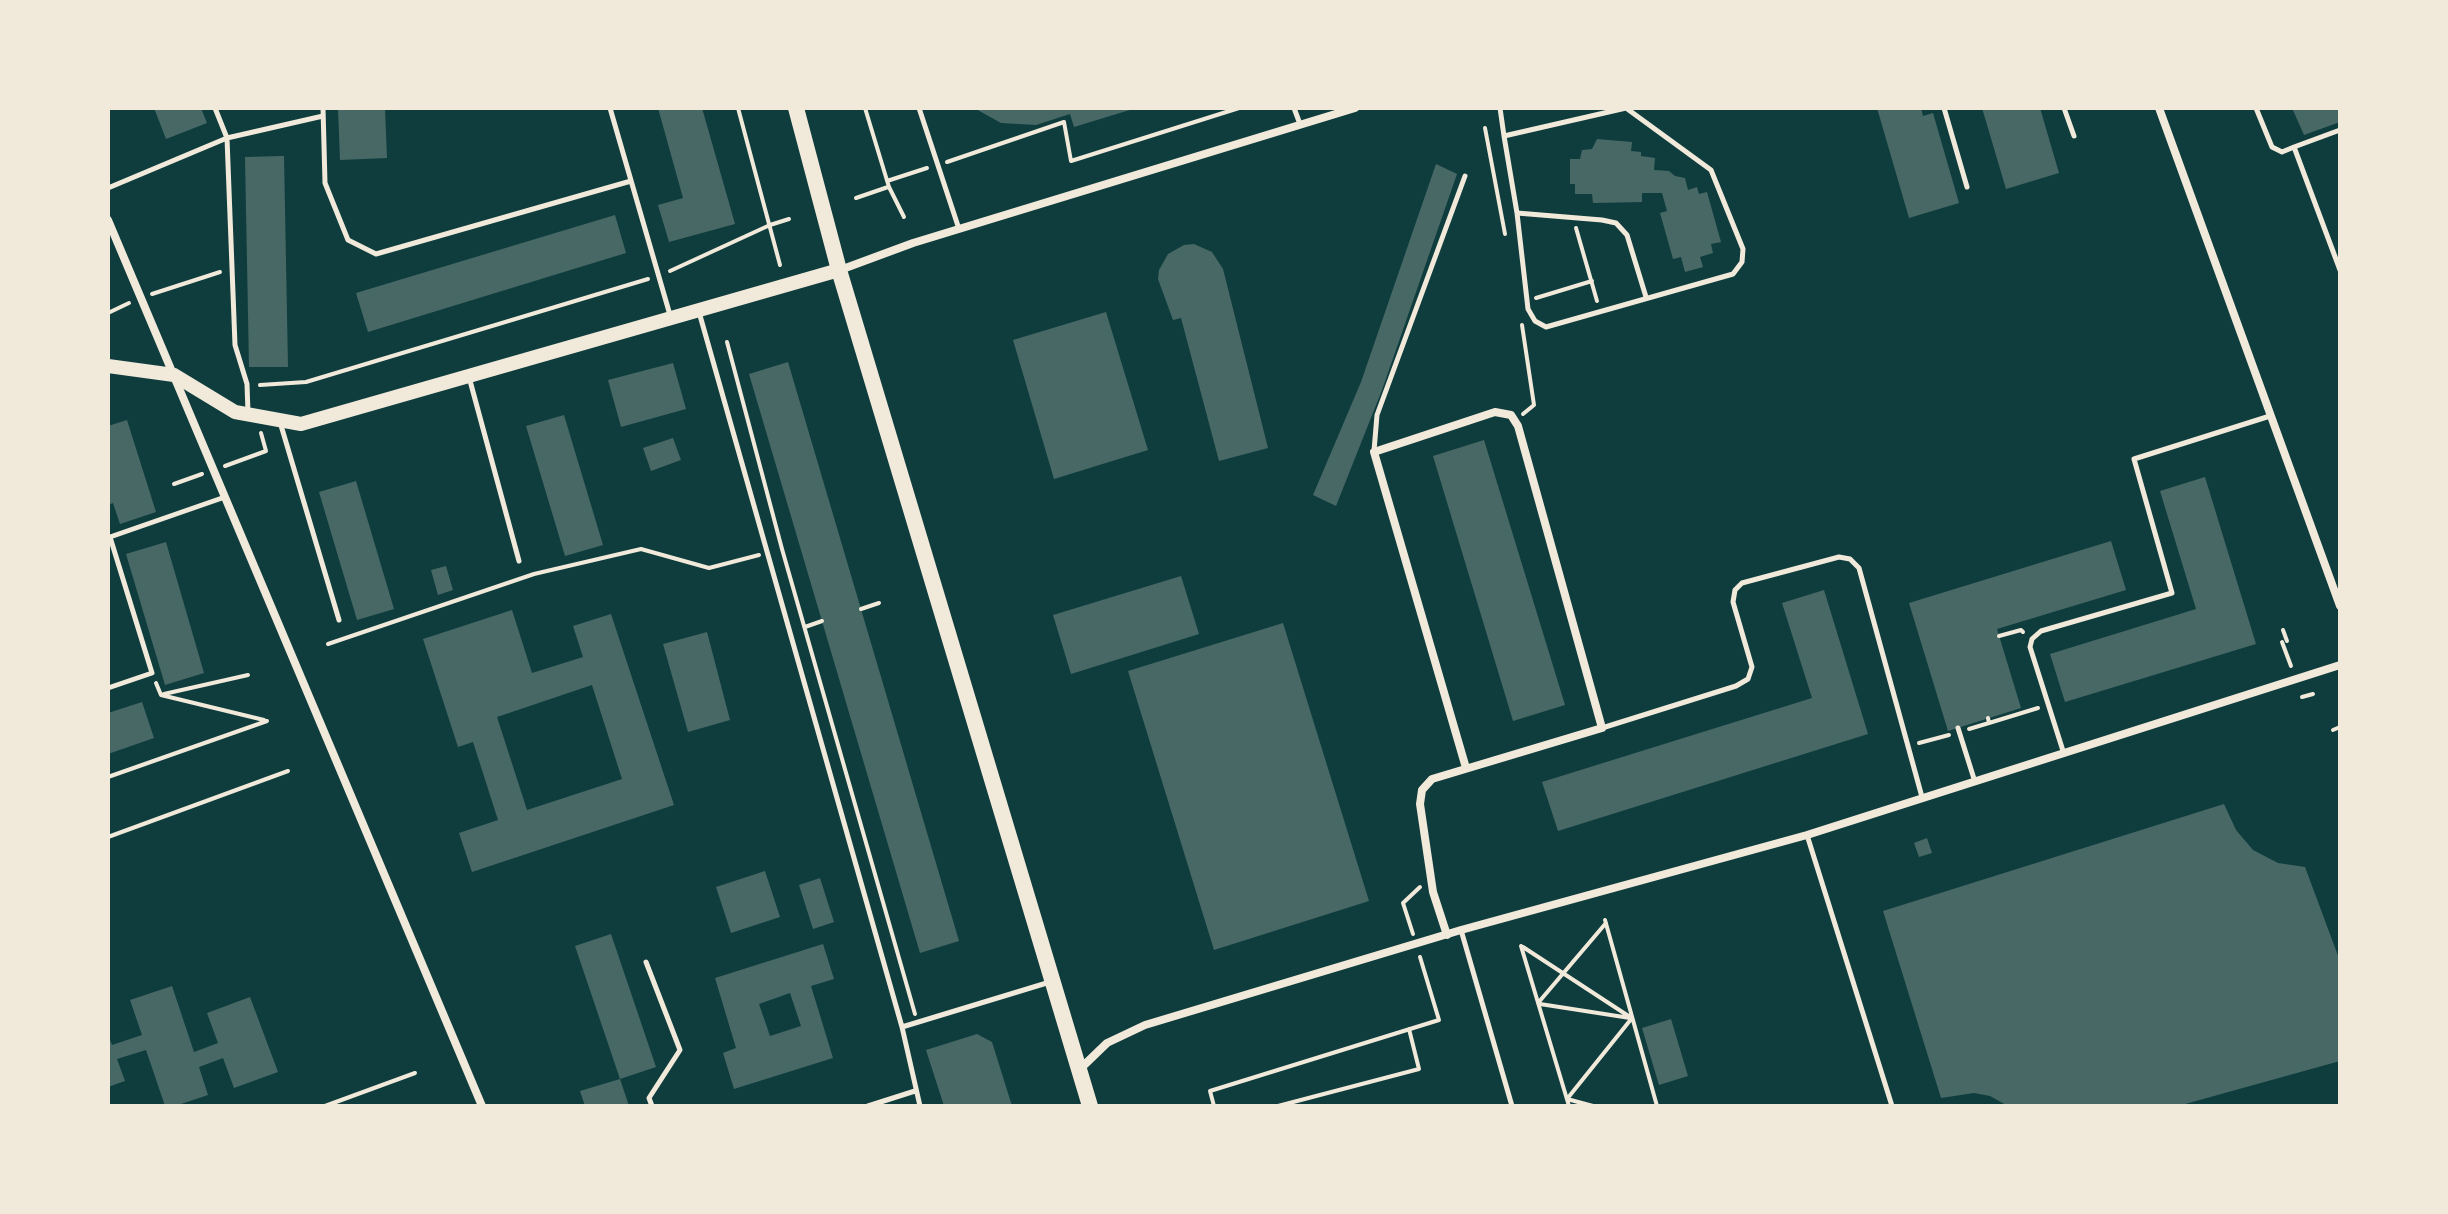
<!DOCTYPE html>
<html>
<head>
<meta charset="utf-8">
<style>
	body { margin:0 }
	#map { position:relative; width:2448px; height:1214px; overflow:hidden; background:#0f3d3e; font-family:Manrope,sans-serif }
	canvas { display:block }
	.frame { position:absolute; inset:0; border:110px solid #f1e9da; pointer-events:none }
</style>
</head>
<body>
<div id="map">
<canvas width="2448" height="1214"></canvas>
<div class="frame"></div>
</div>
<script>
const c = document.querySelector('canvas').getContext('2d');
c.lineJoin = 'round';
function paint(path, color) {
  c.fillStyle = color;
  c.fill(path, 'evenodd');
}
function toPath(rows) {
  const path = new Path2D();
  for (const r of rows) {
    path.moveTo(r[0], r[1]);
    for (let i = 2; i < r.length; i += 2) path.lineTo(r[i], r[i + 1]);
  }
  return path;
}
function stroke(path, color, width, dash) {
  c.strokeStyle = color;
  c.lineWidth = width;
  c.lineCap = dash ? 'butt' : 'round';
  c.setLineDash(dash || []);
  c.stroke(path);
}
paint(toPath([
	[154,108,201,108,207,123,166,139],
	[338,108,385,108,387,158,340,160],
	[658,108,702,108,735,224,669,242,658,205,683,198],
	[974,108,1133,108,1133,109,1074,127,1070,114,1036,125,1001,123],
	[1877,108,1921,108,1923,116,1933,113,1959,203,1909,218],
	[1982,108,2040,108,2059,173,2006,189],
	[2292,108,2340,108,2340,122,2304,135],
	[1597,139,1632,142,1631,151,1641,152,1641,156,1655,158,1654,170,1669,171,1675,176,1685,178,1688,190,1697,187,1699,194,1707,192,1721,242,1711,244,1713,253,1700,257,1703,267,1685,272,1681,257,1673,259,1660,213,1667,211,1662,193,1642,193,1642,202,1593,203,1592,194,1575,194,1575,184,1570,184,1570,159,1580,159,1582,150,1592,149],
	[284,156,288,367,249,367,245,157],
	[1436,164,1457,174,1382,390,1336,506,1313,495,1361,382],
	[615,215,626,253,368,332,356,293],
	[1194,244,1212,252,1223,269,1268,448,1219,461,1181,318,1173,320,1158,279,1159,270,1168,254,1184,245],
	[1106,312,1148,450,1054,479,1013,340],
	[788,362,959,941,920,953,749,374],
	[673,363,686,409,621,427,608,380],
	[564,415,603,545,565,556,526,426],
	[127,420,156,512,120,524,113,503,108,505,108,426],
	[673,438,681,460,651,471,643,448],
	[1484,440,1565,705,1513,721,1433,456],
	[2205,477,2256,644,2065,702,2050,654,2196,609,2160,491],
	[356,481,394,609,357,620,319,492],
	[2111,541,2126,590,1997,629,2021,708,1948,731,1909,603],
	[166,542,204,673,165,685,126,554],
	[446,566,453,590,438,595,431,570],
	[1181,576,1199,634,1071,674,1053,615],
	[1824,590,1868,734,1558,831,1542,782,1812,698,1782,603],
	[512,610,532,673,583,657,573,626,611,614,674,805,472,872,459,833,498,820,473,742,458,747,423,639],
	[592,685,622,779,527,810,497,717],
	[1283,623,1369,901,1214,950,1128,671],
	[707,632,730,720,688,732,663,644],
	[142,702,154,738,108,754,108,713],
	[2224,804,2236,830,2253,850,2278,863,2305,867,2340,961,2340,1061,2178,1106,2008,1106,1990,1096,1974,1093,1941,1098,1883,911],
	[1927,838,1932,853,1919,857,1914,843],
	[765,871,780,917,731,933,716,887],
	[820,878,834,922,813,929,799,885],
	[611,934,656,1067,620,1079,575,946],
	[823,944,834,979,811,986,833,1058,734,1089,723,1053,736,1048,715,978],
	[790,993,801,1026,770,1036,759,1004],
	[172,986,194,1052,218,1043,207,1013,250,997,278,1072,234,1088,223,1058,199,1067,208,1095,175,1106,165,1106,146,1050,117,1059,125,1081,108,1087,108,1035,112,1045,142,1035,130,1000],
	[1671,1019,1688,1076,1659,1085,1642,1028],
	[977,1034,992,1042,1012,1106,944,1106,926,1050],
	[620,1079,629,1106,585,1106,580,1091]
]), '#486865');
stroke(toPath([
	[738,108,780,265],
	[865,108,889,187,904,217],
	[1485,128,1505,234],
	[947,162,1064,122,1071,161,1239,108],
	[887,181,927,168],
	[856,198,888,187],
	[1576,228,1597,301],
	[670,271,770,225,789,219],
	[152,294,220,272],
	[1536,298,1592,281],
	[108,313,129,303],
	[1522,325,1534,405,1523,414],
	[727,342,782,549,915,1014],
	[260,385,306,382,648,279],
	[225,466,266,451,261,433],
	[174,484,202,474],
	[861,609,879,603],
	[805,627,822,621],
	[2283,630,2287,641],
	[1999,636,2021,630,2023,632],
	[2282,642,2291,666],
	[328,644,534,574,641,549,709,568,759,555],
	[156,683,161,695,264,720],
	[164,694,248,675],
	[2302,697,2313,694],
	[1988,718,1989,723,2038,708],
	[1969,729,1989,723],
	[2333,730,2340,727],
	[1919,743,1949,735],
	[108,777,267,721],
	[108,837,288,771],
	[1605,920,1657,1106],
	[1413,934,1403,903,1420,887],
	[1521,946,1569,1106],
	[1523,947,1630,1017],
	[1538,1003,1606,923],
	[1540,1004,1630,1018],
	[325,1106,415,1073],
	[1214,1106,1210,1091,1439,1020,1420,957],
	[1278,1106,1419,1069,1409,1029],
	[1593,1106,1567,1099,1632,1018]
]), '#f1e9da', 4);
stroke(toPath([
	[215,108,227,138,235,345,247,384,248,413],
	[323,108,325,183,348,240,376,254,631,181],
	[610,108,670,315],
	[919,108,959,229],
	[1294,108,1300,124],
	[1500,108,1504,136,1517,213,1528,309,1535,321,1546,327,1733,274,1742,262,1743,249,1711,170,1626,108,1504,136],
	[1944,108,1967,187],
	[2064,108,2074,136],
	[2256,108,2272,147,2282,152,2294,147],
	[2340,130,2294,147,2340,270],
	[108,188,227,138,323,116],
	[1517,213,1602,220,1616,223,1627,235,1646,297],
	[699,312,902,1027],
	[469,377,519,561],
	[280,422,339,620],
	[1374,451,1377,415,1465,176],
	[108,688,152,673,110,537,225,497],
	[1602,728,1736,686,1748,679,1752,667,1733,602,1735,590,1742,583,1839,557,1850,559,1859,568,1922,797],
	[1958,728,1975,782],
	[2064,754,2030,647,2032,639,2041,631,2172,593,2134,459,2270,416],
	[1807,835,1892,1106],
	[1461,930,1512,1106],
	[646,962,680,1050,649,1098,652,1106],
	[868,1106,915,1091],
	[920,1106,902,1027,1050,982]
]), '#f1e9da', 5);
stroke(toPath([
	[2159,108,2340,606],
	[108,220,482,1106],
	[840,270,913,243,1355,108],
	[1447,935,1433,892,1420,804,1422,790,1432,779,1602,728,1518,426,1511,415,1495,412,1374,452,1466,768],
	[1079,1070,1107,1043,1145,1025,1461,930,1807,835,2340,665]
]), '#f1e9da', 8);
stroke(toPath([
	[108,366,174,375,235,412,301,424,839,270]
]), '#f1e9da', 14);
stroke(toPath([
	[796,108,839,270,1090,1106]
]), '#f1e9da', 16);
</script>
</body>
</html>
